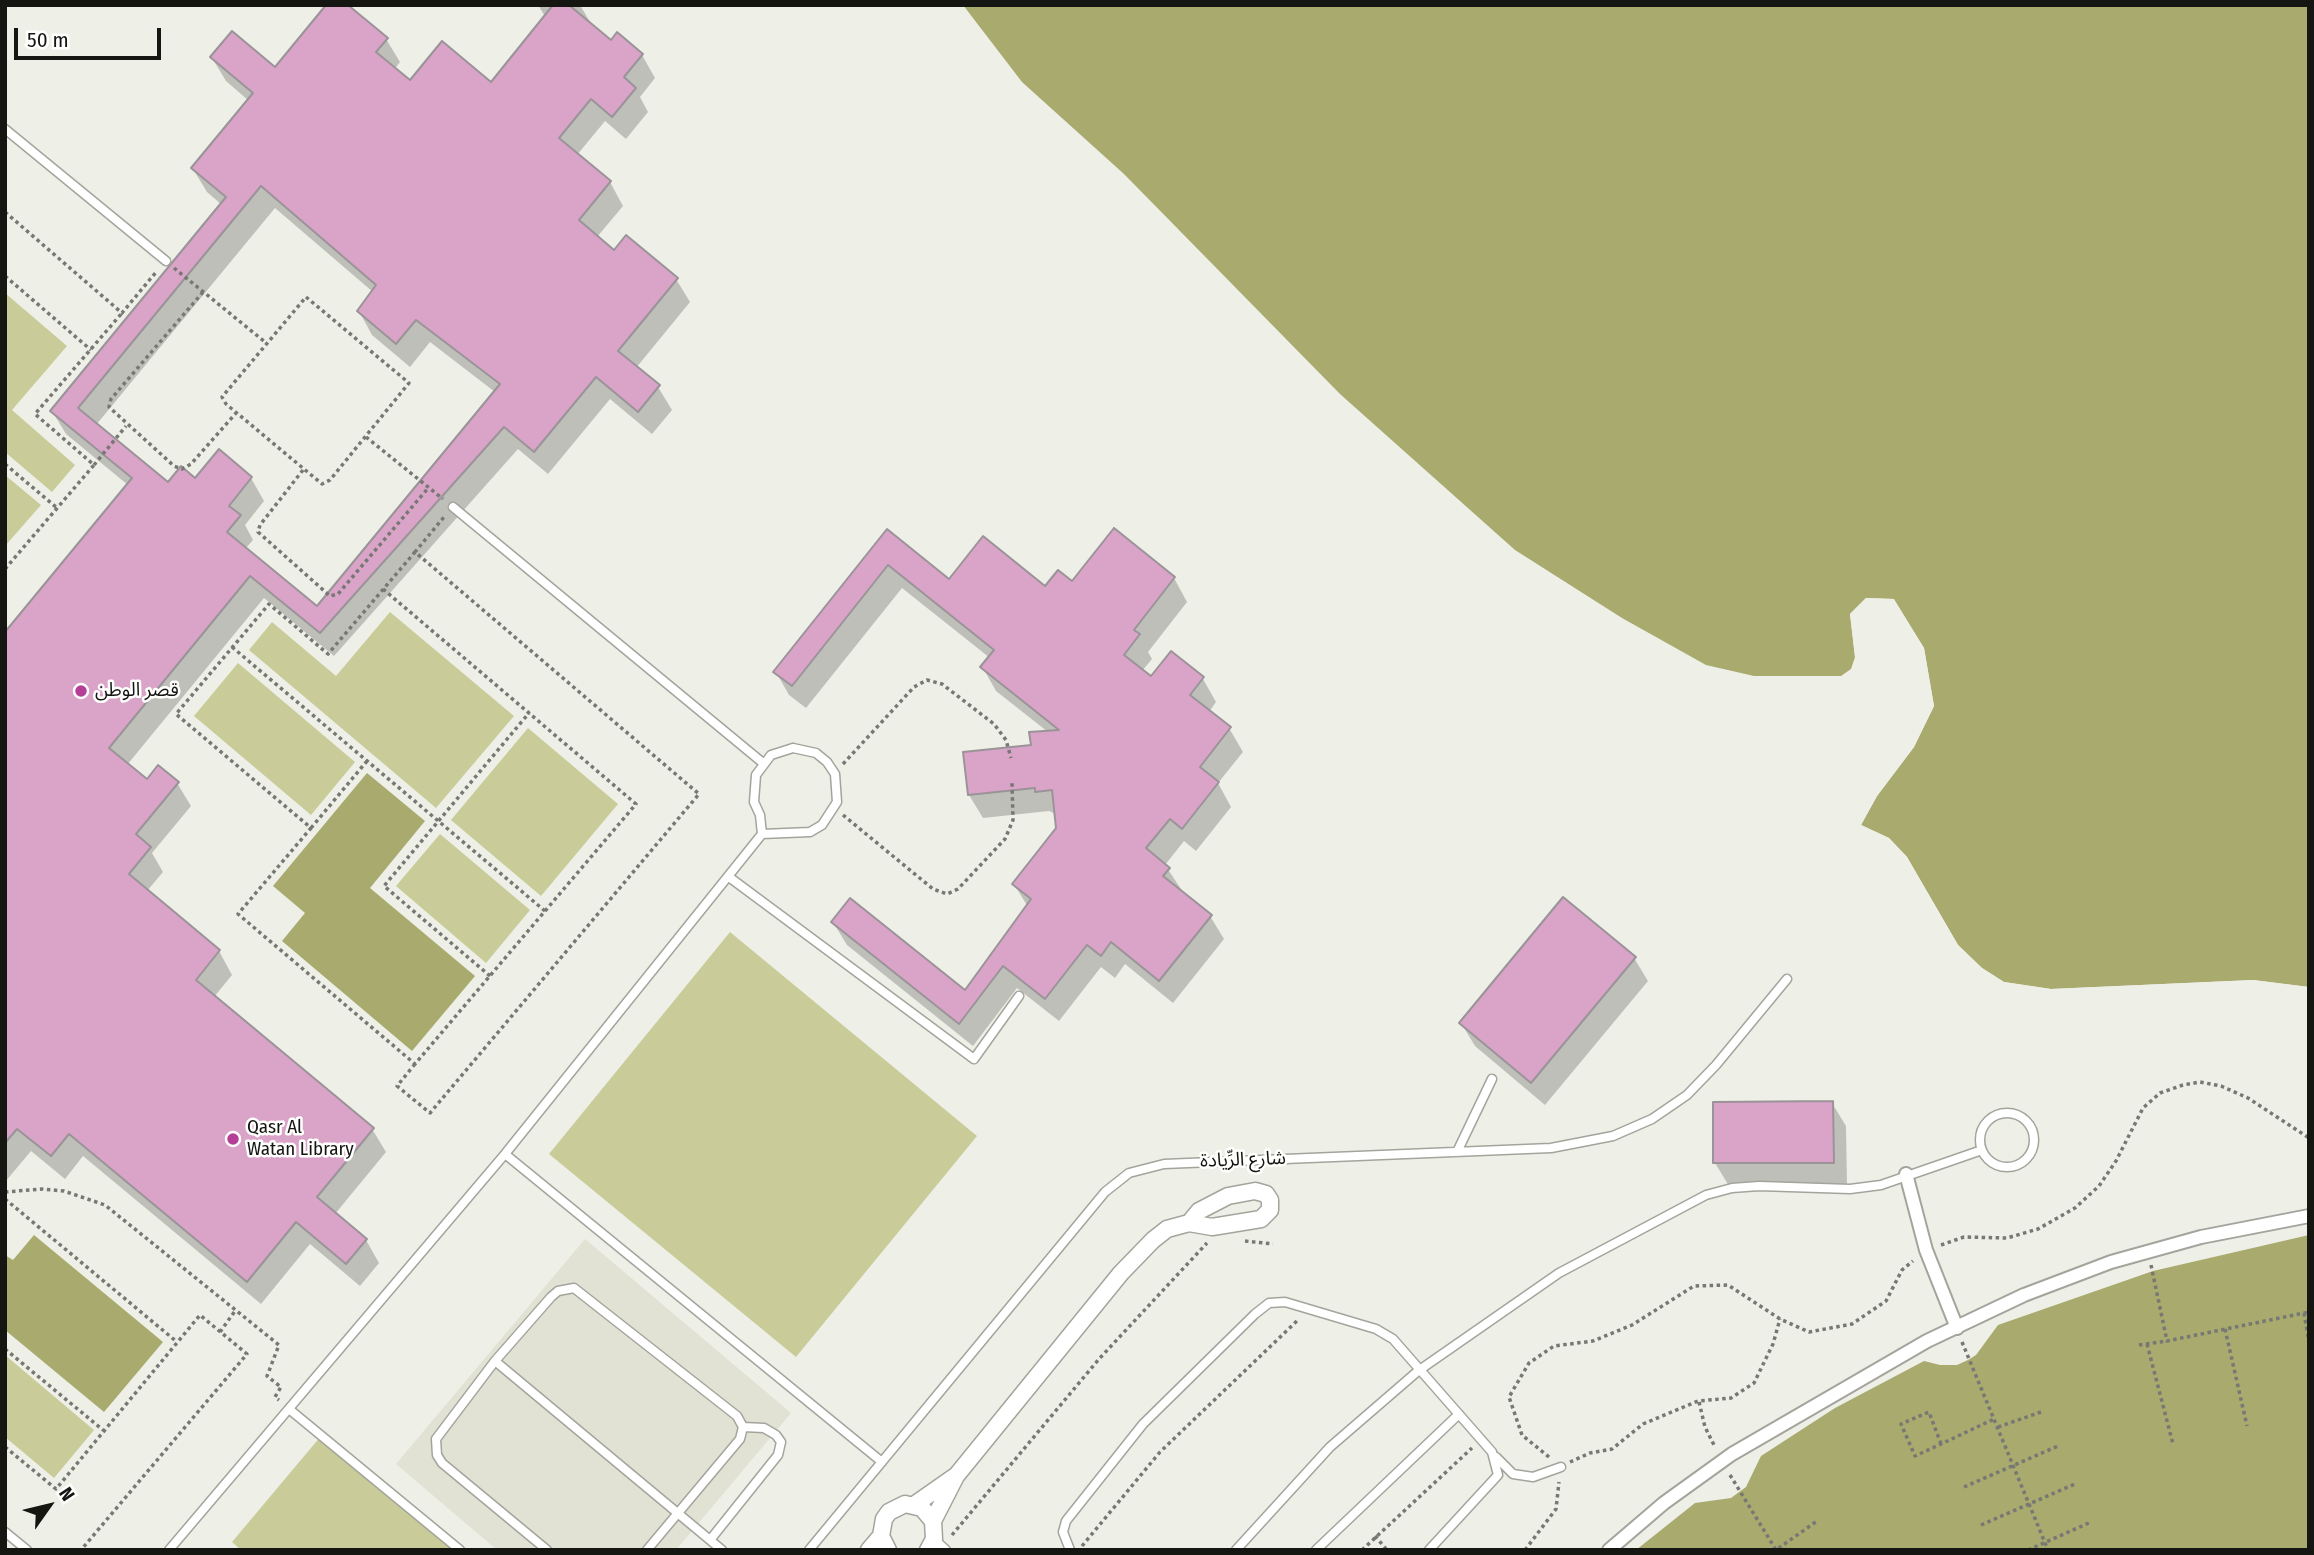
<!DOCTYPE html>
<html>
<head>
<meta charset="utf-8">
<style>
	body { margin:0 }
	#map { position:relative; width:2314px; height:1555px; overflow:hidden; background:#eeefe7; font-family:"Fira Sans Condensed",sans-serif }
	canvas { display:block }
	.frame { position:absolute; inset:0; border:7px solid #151512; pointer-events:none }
	.north { position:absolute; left:14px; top:1471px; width:70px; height:70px; -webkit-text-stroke:5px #fffffe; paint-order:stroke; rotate:56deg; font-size:19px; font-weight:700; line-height:28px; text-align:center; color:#151512 }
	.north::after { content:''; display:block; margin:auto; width:24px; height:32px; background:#151512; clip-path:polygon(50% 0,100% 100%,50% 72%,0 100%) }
	.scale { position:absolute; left:14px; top:28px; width:147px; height:32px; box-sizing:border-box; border:4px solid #151512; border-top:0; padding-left:9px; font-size:21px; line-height:24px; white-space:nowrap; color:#151512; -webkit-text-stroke:5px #fffffe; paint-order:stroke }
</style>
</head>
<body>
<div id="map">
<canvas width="2314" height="1555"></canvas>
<div class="frame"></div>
<div class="north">N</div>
<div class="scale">50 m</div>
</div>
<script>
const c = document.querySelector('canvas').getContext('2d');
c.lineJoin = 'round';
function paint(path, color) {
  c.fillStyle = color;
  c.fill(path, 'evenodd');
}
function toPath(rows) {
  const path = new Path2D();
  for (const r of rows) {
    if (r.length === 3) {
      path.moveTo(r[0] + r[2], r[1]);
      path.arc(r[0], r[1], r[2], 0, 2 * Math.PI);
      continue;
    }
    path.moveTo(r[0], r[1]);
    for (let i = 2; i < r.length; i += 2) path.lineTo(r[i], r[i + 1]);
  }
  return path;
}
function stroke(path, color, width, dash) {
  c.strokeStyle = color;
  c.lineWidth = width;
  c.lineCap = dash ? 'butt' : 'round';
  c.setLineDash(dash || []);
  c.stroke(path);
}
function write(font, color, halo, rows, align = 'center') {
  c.font = font + ' "Fira Sans Condensed","Noto Sans Arabic",sans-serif';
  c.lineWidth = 5;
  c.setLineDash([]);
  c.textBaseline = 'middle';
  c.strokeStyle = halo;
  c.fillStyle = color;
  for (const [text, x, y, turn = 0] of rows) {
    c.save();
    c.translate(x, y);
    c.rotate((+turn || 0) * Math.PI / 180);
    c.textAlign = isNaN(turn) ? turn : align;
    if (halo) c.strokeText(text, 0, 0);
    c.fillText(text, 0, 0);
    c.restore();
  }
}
paint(toPath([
	[585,1239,791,1413,676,1550,497,1550,396,1464]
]), '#e1e2d3');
paint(toPath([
	[5,293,67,346,12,410,75,465,52,492,5,452],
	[5,475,41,505,5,546],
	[390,612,514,716,436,808,249,650,272,622,336,676],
	[238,663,355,762,311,815,194,716],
	[528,728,618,804,541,896,451,820],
	[440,834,530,910,486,963,396,886],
	[730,932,977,1136,796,1357,549,1154],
	[5,1355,94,1430,54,1478,5,1437],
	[321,1436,460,1550,241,1550,232,1542]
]), '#c9cc99');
paint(toPath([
	[963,5,2309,5,2309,987,2253,980,2051,989,2004,982,1982,968,1958,945,1907,857,1889,838,1861,825,1877,796,1914,747,1934,706,1924,648,1894,599,1866,598,1850,614,1855,657,1851,669,1841,676,1754,676,1706,665,1622,618,1515,550,1340,394,1124,174,1022,82],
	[367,773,425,821,370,888,475,976,412,1051,282,941,305,913,273,886],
	[34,1235,163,1342,104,1412,5,1330,5,1255,13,1260],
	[2309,1235,2309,1550,1636,1550,1695,1503,1731,1498,1746,1487,1761,1456,1835,1408,1924,1361,1940,1365,1957,1365,1968,1360,1976,1355,1998,1325,2153,1271]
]), '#a8aa6e');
paint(toPath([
	[1866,598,1893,599,1924,648,1934,706,1914,747,1877,796,1861,825,1889,838,1907,857,1958,945,1982,968,2004,982,2051,989,2253,980,2309,987,2309,990,2252,983,2051,993,2003,985,1979,971,1955,947,1904,859,1887,841,1857,826,1874,794,1911,745,1931,705,1920,649,1891,603,1867,602,1854,615,1858,659,1855,657,1850,614]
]), '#eeefe7');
paint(toPath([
	[538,5,580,5,593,27,611,43,642,55,655,78,640,97,648,112,626,139,605,121,577,155,610,182,623,206,597,237,614,252,676,279,690,302,636,368,658,387,672,410,652,434,610,399,548,474,518,449,334,656,264,598,127,765,147,782,177,783,191,806,152,853,163,872,147,891,219,951,232,975,214,997,372,1129,386,1152,335,1214,366,1240,379,1263,360,1286,310,1244,261,1304,83,1156,65,1179,31,1151,5,1182,5,635,128,485,66,434,52,411,222,205,207,192,193,169,249,101,226,81,212,58,275,69,386,39,400,62,394,70,410,83,491,84,546,18],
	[275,208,373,292,359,311,372,335,410,367,430,342,495,392,317,608,245,549,253,540,245,525,264,501,251,478,195,480,168,485,96,425],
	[887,531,950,582,1046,588,1072,583,1174,578,1187,602,1148,652,1152,659,1142,671,1151,679,1172,654,1203,679,1216,702,1209,712,1229,728,1243,752,1218,783,1231,807,1196,851,1184,841,1165,865,1183,892,1210,916,1224,939,1173,1003,1125,964,1115,978,1101,967,1059,1021,1017,988,973,1046,847,945,833,922,965,993,1028,907,1014,884,1058,829,1056,814,1049,811,983,818,969,795,1048,732,996,691,983,668,990,658,902,588,806,708,789,695,776,672],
	[1634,958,1648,981,1545,1105,1475,1046,1461,1023],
	[1832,1103,1846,1126,1847,1186,1729,1186,1715,1163]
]), '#0003');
const building = toPath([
	[326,5,348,5,388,38,376,52,410,80,442,41,491,82,553,5,569,5,611,40,617,32,643,54,624,77,636,88,612,117,591,99,559,138,611,181,579,220,614,250,626,235,678,278,618,351,660,385,638,412,596,377,534,452,504,427,320,633,250,576,109,748,147,779,158,765,179,782,136,834,151,847,129,874,220,950,196,980,374,1128,317,1197,367,1239,346,1264,296,1222,247,1282,69,1134,51,1156,17,1129,5,1143,5,632,132,478,50,411,226,197,191,168,253,93,210,57,232,31,275,67,326,5],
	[261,186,376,285,357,311,396,344,416,320,500,384,317,606,227,532,241,515,229,506,252,477,219,449,195,478,181,466,168,482,78,408,261,186],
	[1114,528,1175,577,1134,630,1140,634,1124,655,1151,676,1171,651,1204,677,1190,695,1231,727,1200,767,1219,782,1182,829,1170,819,1146,848,1170,868,1163,876,1212,915,1159,981,1111,942,1101,956,1087,945,1045,999,1003,966,959,1024,831,922,850,898,965,990,1031,899,1012,884,1056,828,1052,790,1035,792,1035,788,968,795,963,752,1031,745,1029,732,1059,730,980,667,994,650,888,565,792,686,773,672,887,529,949,579,983,536,1045,586,1058,570,1072,581,1114,528],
	[1563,897,1636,957,1531,1083,1459,1023,1563,897],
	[1833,1101,1834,1163,1713,1163,1713,1102,1833,1101]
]);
paint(building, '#daa3c8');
stroke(building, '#9a9398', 2);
const service = toPath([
	[5,129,166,261],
	[453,507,763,763],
	[793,748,816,753,827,762,835,774,837,802,822,825,810,832,762,834,760,815,754,802,756,775,771,755,793,748],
	[729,877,974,1059,1019,996],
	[2007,1140,27],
	[1457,1152,1492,1079],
	[505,1154,882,1462],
	[495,1361,722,1550],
	[289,1409,460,1550],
	[1496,1457,1513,1474,1533,1477,1561,1467],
	[5,1532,27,1550],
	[934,1539,946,1550],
	[710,1540,778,1455,781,1442,776,1435,764,1428,743,1427],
	[169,1550,505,1154,762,834],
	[547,1550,442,1463,437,1455,436,1439,495,1361,551,1297,558,1291,574,1288,737,1416,743,1427,740,1439,647,1550],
	[809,1550,1105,1192,1129,1173,1164,1164,1551,1148,1613,1136,1652,1119,1687,1095,1716,1065,1787,979],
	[1070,1550,1063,1532,1066,1521,1143,1424,1255,1314,1269,1303,1285,1302,1376,1329,1393,1339,1492,1452,1498,1475,1429,1550],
	[1236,1550,1330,1447,1418,1371,1559,1273,1706,1195,1732,1188,1759,1186,1850,1189,1881,1185,1982,1150],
	[1316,1550,1459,1414]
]);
const pedestrian = toPath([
	[1906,1174,1926,1250,1957,1328],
	[1609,1550,1664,1503,1732,1454,1927,1341,2024,1295,2111,1262,2201,1237,2309,1216]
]);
const minor = toPath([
	[914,1505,954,1477],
	[933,1521,956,1476,1121,1273,1153,1240,1167,1229,1189,1223,1212,1227,1261,1219,1270,1210,1270,1200,1266,1194,1255,1191,1228,1196,1199,1211,1189,1223],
	[869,1550,881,1536],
	[888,1550,881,1536,884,1519,889,1512,905,1504,922,1508,933,1521,934,1539,928,1550]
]);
stroke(service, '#a4a49d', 11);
stroke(pedestrian, '#a4a49d', 16);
stroke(minor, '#a4a49d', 19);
stroke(toPath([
	[5,212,122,313,157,271],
	[174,268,265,342],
	[5,276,91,350],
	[203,292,111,399,109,407,174,466,182,469,191,464,236,413],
	[306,297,409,383,330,480,322,484,226,404,222,397,306,297],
	[366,437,443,499],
	[5,464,57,508],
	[94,465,126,426],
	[303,470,260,525,258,532,330,596,338,594,429,487],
	[5,569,94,465,35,414,122,313],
	[383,589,636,804,415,1064,238,914,311,828,176,714,269,604,328,654,415,552],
	[232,647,545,911],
	[843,764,914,687,927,680,942,684,994,724,1006,740,1011,758],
	[843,815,933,889,947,894,958,889,1005,839,1013,820,1012,782],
	[311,828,367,761],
	[490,976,384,886,529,713],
	[415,1064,397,1086,430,1113,699,794,415,552,444,517],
	[5,1192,42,1189,64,1191,105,1205,279,1345,267,1376,281,1387,275,1397,279,1400],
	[5,1199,177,1342],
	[1245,1241,1273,1244],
	[1941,1245,1964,1237,2007,1238,2038,1229,2075,1208,2099,1186,2116,1161,2143,1108,2160,1093,2183,1085,2200,1082,2221,1086,2248,1098,2309,1138],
	[2151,1265,2167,1341,2309,1312],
	[2304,1313,2309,1342],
	[2225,1329,2247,1426],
	[220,1332,235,1311],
	[1962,1342,2048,1550],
	[2147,1344,2173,1444],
	[2139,1345,2167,1341],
	[5,1349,103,1430],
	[1699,1402,1705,1427,1715,1447],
	[1998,1427,2041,1412],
	[1941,1444,1929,1412,1901,1424,1915,1456,1941,1444,1994,1419],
	[5,1447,56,1489,200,1315,247,1354,81,1550],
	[1549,1457,1522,1435,1509,1397,1529,1363,1554,1346,1593,1341,1632,1325,1694,1286,1728,1285,1780,1319,1809,1332,1852,1324,1886,1301,1902,1270,1913,1261],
	[1570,1462,1590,1453,1612,1449,1643,1424,1698,1401,1731,1398,1754,1383,1773,1344,1780,1319],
	[1730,1475,1776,1550,1817,1521],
	[1964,1487,2058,1446],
	[1981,1525,2075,1484],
	[952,1535,1099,1359,1207,1243],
	[1375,1536,1387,1550],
	[1082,1546,1160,1452,1299,1319],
	[1362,1550,1472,1448],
	[1525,1550,1556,1509,1559,1482],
	[2028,1550,2091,1522]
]), '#777873', 3.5, [3.5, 3.5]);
stroke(service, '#fff', 8);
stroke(pedestrian, '#fff', 12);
stroke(minor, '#fff', 16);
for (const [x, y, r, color] of [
	[81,691,7,"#b53f96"],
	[233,1139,7,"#b53f96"]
]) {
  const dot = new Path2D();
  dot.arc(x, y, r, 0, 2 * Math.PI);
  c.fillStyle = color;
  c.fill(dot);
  stroke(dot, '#fffffe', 2.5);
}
write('19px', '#151512', '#fffffe', [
	["قصر الوطن",95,691],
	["Qasr Al",247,1128],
	["Watan Library",247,1150]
], 'left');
write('19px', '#151512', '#fffffe', [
	["شارع الرِّيادة",1243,1160,-2]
]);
</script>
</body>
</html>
